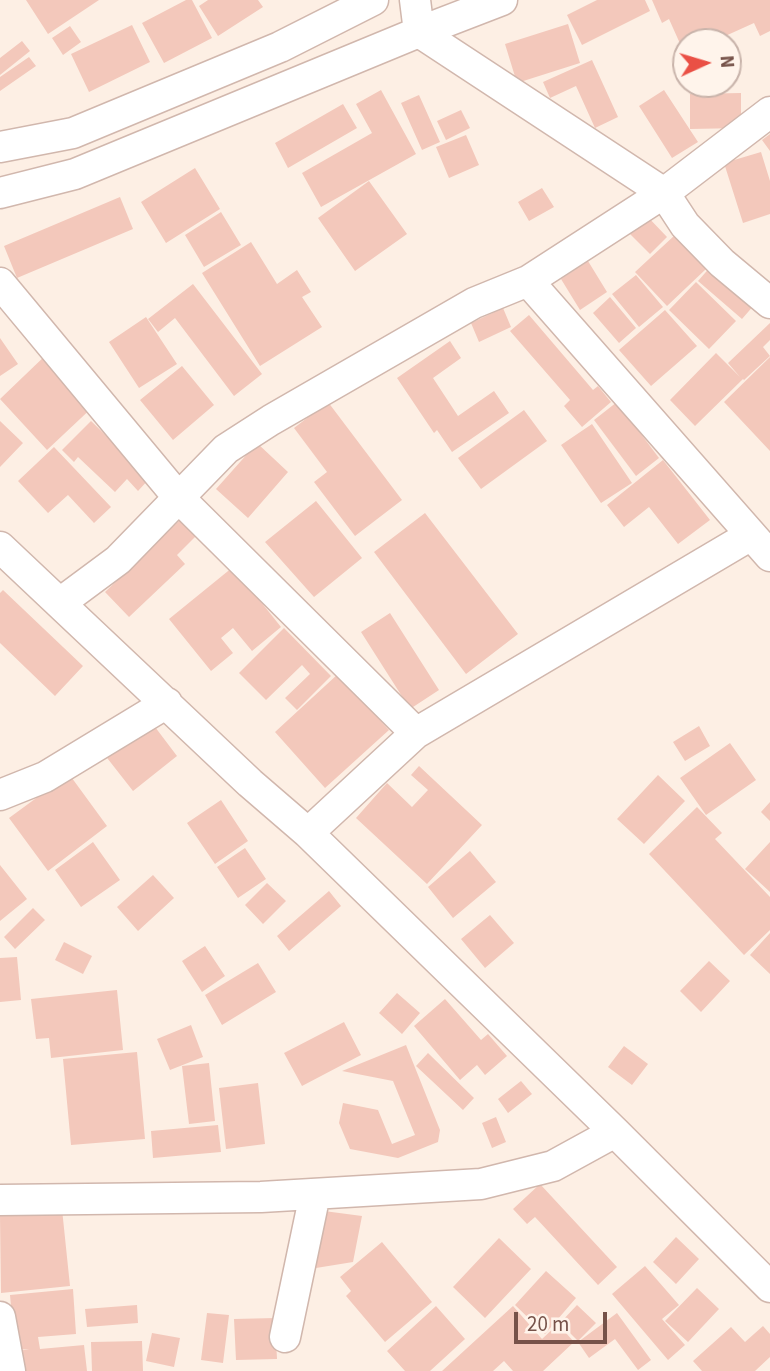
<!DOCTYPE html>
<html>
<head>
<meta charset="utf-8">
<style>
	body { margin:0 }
	#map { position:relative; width:770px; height:1371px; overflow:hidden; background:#fdefe4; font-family:"Source Sans 3",sans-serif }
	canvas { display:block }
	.north { position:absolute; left:672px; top:28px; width:70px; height:70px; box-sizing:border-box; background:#fff4eb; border:2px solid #c8b3aa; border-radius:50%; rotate:86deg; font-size:19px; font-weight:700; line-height:28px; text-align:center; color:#765249 }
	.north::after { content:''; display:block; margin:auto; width:24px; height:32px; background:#ea5045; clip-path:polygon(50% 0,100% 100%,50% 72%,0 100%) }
	.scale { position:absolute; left:514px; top:1312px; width:93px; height:32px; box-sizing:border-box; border:4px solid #765249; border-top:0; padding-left:9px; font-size:21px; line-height:24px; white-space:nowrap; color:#765249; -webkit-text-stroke:5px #fff4eb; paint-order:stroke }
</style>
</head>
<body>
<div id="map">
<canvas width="770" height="1371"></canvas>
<div class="north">N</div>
<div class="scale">20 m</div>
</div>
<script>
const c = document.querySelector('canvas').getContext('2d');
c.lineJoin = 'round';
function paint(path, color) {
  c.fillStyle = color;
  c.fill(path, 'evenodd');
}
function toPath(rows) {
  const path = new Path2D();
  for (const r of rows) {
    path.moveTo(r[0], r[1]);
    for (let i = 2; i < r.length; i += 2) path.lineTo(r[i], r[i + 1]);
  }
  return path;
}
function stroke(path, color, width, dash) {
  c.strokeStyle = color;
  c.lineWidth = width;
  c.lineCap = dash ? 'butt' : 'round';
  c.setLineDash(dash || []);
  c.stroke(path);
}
paint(toPath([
	[26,0,99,0,48,34],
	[186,0,192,0,212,38,164,63,142,23],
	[208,0,258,0,263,7,218,36,199,6],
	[597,0,645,0,650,11,582,45,567,15],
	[652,0,770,0,770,31,760,36,754,23,712,42,686,42,686,57,669,19,662,23],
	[568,24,580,63,517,83,505,44],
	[132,25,150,62,89,92,71,54],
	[70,26,81,42,63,55,52,38],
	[22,41,30,51,0,75,0,58],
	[29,57,36,66,0,91,0,77],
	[592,60,618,117,595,128,576,86,550,98,543,82],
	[381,90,416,154,321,207,302,173,372,133,356,104],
	[664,90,698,142,672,158,639,106],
	[741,93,741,128,690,129,690,94],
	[419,95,440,142,422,150,401,103],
	[343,104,357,128,288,168,275,143],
	[461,110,470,128,446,140,437,121],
	[770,134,770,151,762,140],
	[466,135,479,165,449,178,436,147],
	[761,152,770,181,770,214,743,223,724,163],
	[195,168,220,209,166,243,141,202],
	[369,181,407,234,355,271,318,218],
	[542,188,554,207,529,221,518,202],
	[120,197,133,229,17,278,4,246],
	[221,212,241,245,204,267,185,235],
	[646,215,667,237,650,254,628,232],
	[675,235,706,269,667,306,635,272],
	[251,242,277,284,297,270,311,292,302,297,322,327,260,366,202,273],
	[588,261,607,292,580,310,561,279],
	[712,265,755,304,742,319,698,281],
	[636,275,663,307,639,327,612,294],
	[696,282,736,321,709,349,669,310],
	[193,284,262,374,234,396,175,318,158,332,148,319],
	[610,297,636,328,619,343,593,313],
	[503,308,511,327,479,342,471,323],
	[665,310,697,346,651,386,619,350],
	[529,315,593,390,598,386,611,402,582,427,564,406,570,400,510,331],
	[146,317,177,364,139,388,109,342],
	[770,323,770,340,763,347,770,356,744,380,743,379,695,426,670,400,716,353,740,377,728,363],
	[0,338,18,364,0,376],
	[450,341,461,358,433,378,458,416,494,391,509,413,452,452,437,430,434,433,397,378],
	[49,352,97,403,47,450,0,399],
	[770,357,770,451,724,402],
	[182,366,214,405,173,440,140,400],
	[328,402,402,500,355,536,314,482,327,472,294,428],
	[617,402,659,458,636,476,594,420],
	[524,410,547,441,481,489,458,458],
	[0,421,23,443,0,467],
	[91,421,150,478,138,491,127,479,115,492,78,457,74,462,62,450],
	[592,424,632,483,601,503,561,445],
	[257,443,288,472,248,518,216,489],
	[54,447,111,507,94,523,68,495,48,513,18,481],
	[663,460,710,520,678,544,649,507,624,527,607,505],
	[316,501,362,558,314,597,265,542],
	[425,513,518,634,466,674,374,552],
	[180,520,196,536,177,555,185,564,129,617,105,592],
	[233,567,281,627,252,651,233,628,221,638,233,653,211,671,169,619],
	[3,590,83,666,55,696,0,643,0,593],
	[390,613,439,690,410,709,361,632],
	[284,628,331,676,297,710,285,698,310,674,302,665,266,700,239,673],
	[338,674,389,730,325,788,275,732],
	[149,719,177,756,133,791,104,754],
	[699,726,710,746,685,761,673,742],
	[730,743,756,780,706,815,680,778],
	[419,766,482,825,427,884,356,818,387,783,412,807,428,790,411,775],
	[69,774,107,826,48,871,9,818],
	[658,775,685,801,644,844,617,819],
	[221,800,248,841,215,864,187,823],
	[770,802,770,821,761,812],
	[697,807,722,833,715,839,770,897,770,930,744,955,649,854],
	[93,842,120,880,81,907,55,870],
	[770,842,770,892,745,869],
	[245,848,266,879,238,898,217,867],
	[470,851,496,882,453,918,428,887],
	[0,865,27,899,0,921],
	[153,875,174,898,138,931,117,907],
	[267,883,286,901,263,924,245,905],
	[329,891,341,906,289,951,277,936],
	[33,908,45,920,15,949,4,937],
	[490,915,514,943,485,968,461,939],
	[770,933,770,974,750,955],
	[64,942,92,956,83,974,55,960],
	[205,946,225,976,202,992,182,961],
	[17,957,21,1000,0,1002,0,958],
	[709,961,730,981,701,1012,680,991],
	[258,963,276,992,222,1025,205,995],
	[117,990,123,1050,51,1058,49,1038,36,1039,31,999],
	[397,993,420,1013,402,1034,379,1013],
	[445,999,481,1040,488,1034,507,1056,485,1075,477,1065,460,1080,414,1026],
	[344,1022,361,1055,302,1086,284,1053],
	[191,1025,203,1057,170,1070,157,1039],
	[406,1045,440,1130,438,1142,398,1158,350,1149,339,1123,343,1103,378,1110,392,1144,415,1135,393,1081,342,1071],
	[624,1046,648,1064,632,1085,608,1067],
	[137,1052,145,1139,71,1145,63,1059],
	[428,1053,474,1098,463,1110,416,1066],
	[209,1063,215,1121,189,1124,182,1066],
	[521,1081,532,1094,508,1113,498,1099],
	[258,1083,265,1144,226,1149,219,1088],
	[496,1117,506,1142,492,1148,482,1123],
	[218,1125,221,1152,153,1158,151,1131],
	[540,1184,617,1267,598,1285,535,1217,527,1224,513,1209],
	[62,1209,70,1286,1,1293,0,1216],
	[324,1211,362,1216,353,1262,316,1268],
	[676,1237,699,1259,676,1284,653,1262],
	[499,1238,531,1269,485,1318,453,1287],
	[382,1242,432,1302,385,1342,346,1296,351,1291,340,1277],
	[645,1266,679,1305,662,1319,685,1345,668,1360,612,1294],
	[546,1271,576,1298,545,1334,515,1305],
	[697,1288,719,1309,688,1342,665,1321],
	[73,1289,76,1334,38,1337,40,1349,84,1345,87,1371,20,1371,18,1351,29,1349,15,1350,10,1295],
	[137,1305,138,1323,87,1327,85,1309],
	[577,1305,596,1323,578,1341,560,1323],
	[436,1306,465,1339,430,1371,405,1371,387,1351],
	[513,1306,542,1339,558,1324,574,1342,543,1371,513,1371,504,1361,493,1371,442,1371],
	[207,1313,229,1315,223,1363,201,1360],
	[617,1313,651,1360,638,1370,615,1339,589,1358,578,1342],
	[275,1318,277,1359,236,1360,234,1319],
	[763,1326,770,1334,770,1357,755,1371,702,1371,693,1361,731,1327,745,1342],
	[152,1333,180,1338,174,1367,146,1361],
	[142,1341,143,1371,92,1371,91,1342]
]), '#f3c8bb');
const minor = toPath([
	[415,0,419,32,664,193,685,225,722,263,770,303],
	[0,147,73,133,280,47,373,0],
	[0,193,75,174,419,32,502,0],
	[528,281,770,556],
	[0,283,178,497,416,733],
	[0,547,250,783,308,833,615,1132,770,1287],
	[60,603,118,560,226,449,271,420,474,303,528,281,664,193,770,112],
	[0,795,45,777,167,703],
	[308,833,416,733,751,535],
	[0,1200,261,1197,481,1184,553,1166,615,1132],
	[0,1317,10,1371],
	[285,1337,315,1194]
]);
stroke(minor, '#d1b7ad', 33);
stroke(minor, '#fff', 30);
</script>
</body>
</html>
